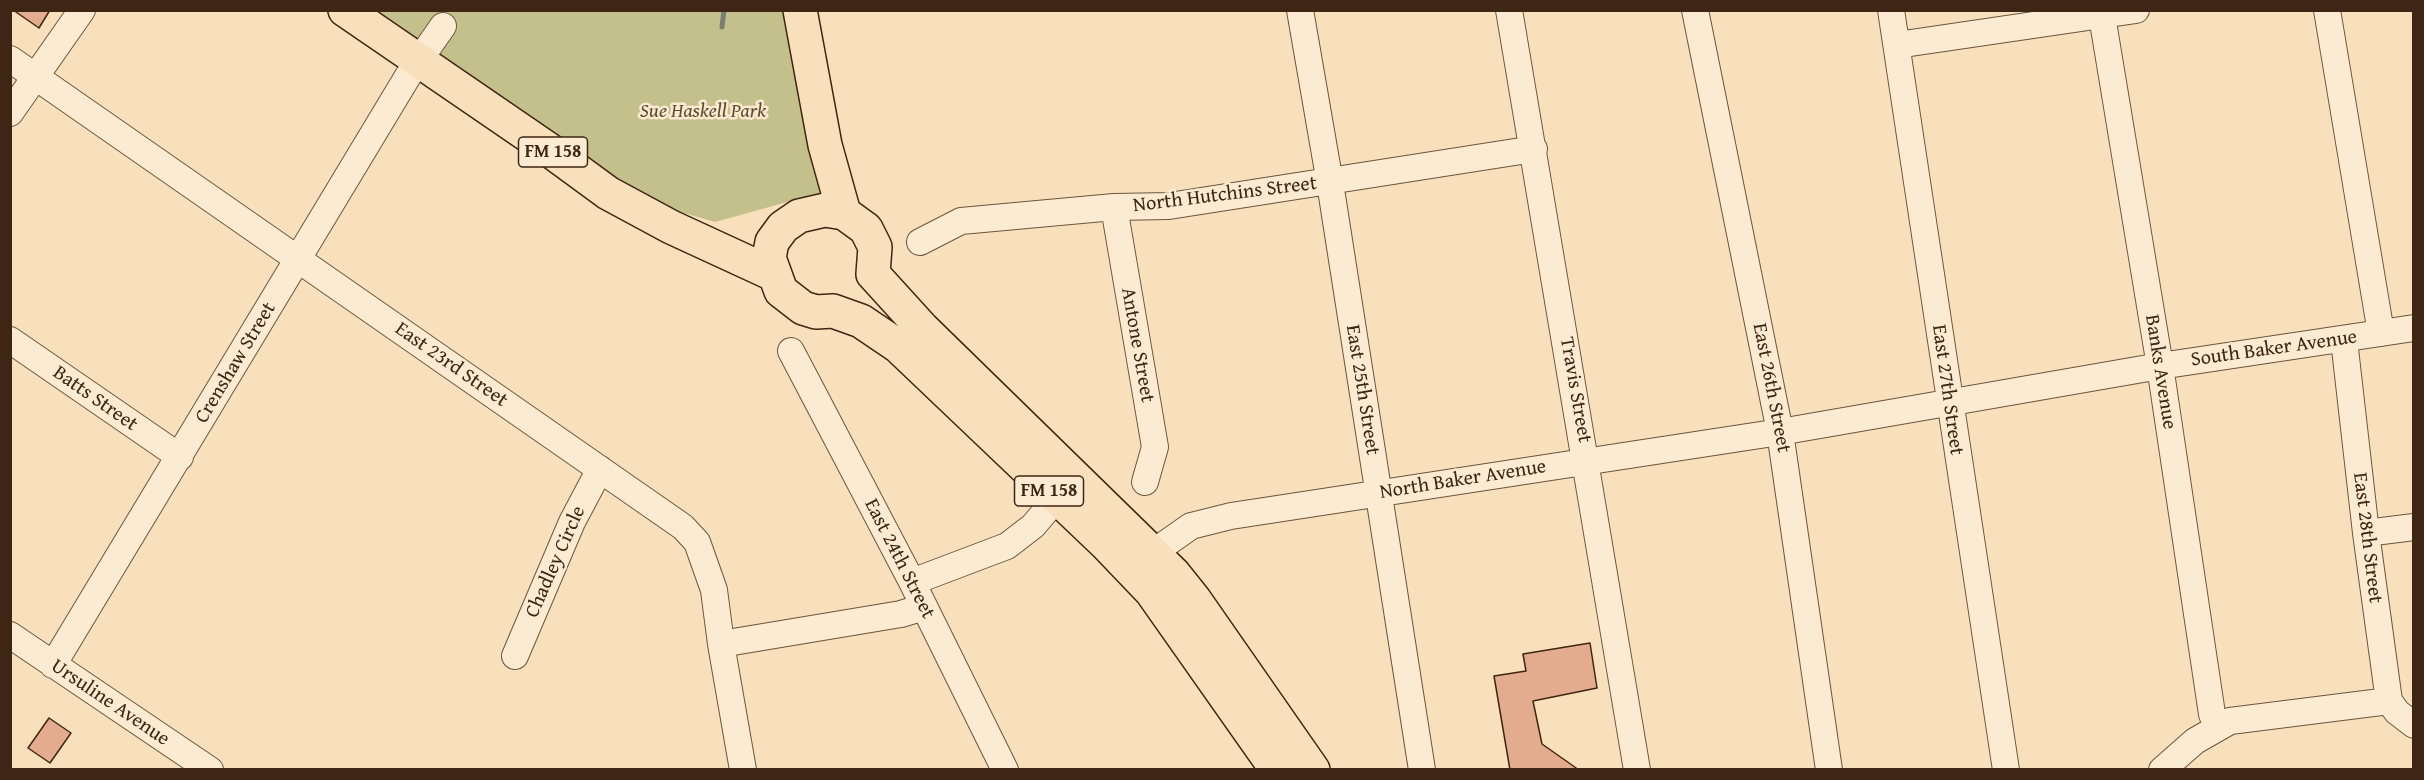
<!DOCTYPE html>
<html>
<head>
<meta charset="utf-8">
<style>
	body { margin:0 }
	#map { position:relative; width:2424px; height:780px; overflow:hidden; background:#f9e0bc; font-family:"Gentium Book Plus",serif }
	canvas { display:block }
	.frame { position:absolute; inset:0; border:12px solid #3f2513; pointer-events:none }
</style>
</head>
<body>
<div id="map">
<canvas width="2424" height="780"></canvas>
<div class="frame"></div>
</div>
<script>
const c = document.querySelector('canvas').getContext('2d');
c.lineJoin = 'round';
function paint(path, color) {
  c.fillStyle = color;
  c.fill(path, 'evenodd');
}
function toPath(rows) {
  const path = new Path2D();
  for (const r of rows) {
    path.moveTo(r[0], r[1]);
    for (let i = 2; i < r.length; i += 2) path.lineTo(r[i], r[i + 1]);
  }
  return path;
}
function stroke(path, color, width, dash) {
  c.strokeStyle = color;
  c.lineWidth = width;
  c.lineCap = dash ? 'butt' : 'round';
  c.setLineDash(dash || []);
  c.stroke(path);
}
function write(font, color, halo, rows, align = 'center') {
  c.font = font + ' "Gentium Book Plus",serif';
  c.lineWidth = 5;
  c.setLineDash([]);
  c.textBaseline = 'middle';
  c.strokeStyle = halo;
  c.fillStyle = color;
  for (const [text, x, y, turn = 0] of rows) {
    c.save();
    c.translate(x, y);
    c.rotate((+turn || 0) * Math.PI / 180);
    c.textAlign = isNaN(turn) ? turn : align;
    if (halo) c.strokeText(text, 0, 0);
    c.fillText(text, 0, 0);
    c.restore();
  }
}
paint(toPath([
	[374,11,787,11,820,193,715,222,663,207,611,176]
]), '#c4c08c');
stroke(toPath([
	[722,27,724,10]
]), '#788074', 5);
const building = toPath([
	[13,10,50,10,39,28,13,10],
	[1590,643,1597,688,1533,701,1542,744,1579,770,1510,770,1494,676,1526,671,1523,654,1590,643],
	[49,718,71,733,50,763,28,748,49,718]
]);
paint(building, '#e3ac8e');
stroke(building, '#3f2513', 1.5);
const minor = toPath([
	[1300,10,1330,183,1422,770],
	[1509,10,1637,770],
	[1695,10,1780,432,1829,770],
	[1891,10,2006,770],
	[2327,10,2381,333],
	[2102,16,2160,366,2212,714,2217,727],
	[1897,45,2136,10],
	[10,59,683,527,697,542,714,590,721,644,743,770],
	[10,113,82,10],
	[1114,207,1155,447,1145,482],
	[920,242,961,221,1114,207,1169,206,1534,149],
	[10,340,180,457],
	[2344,340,2366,533,2389,701,2397,712,2414,725],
	[791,351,912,582,1005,770],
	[2366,533,2414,527],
	[1154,552,1191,526,1231,516,1780,432,2160,366,2414,328],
	[912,582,1007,546,1033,526,1056,499],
	[10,635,210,770],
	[721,644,901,614,924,607],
	[515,656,572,522,600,469],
	[53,665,408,76,443,26],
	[2162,770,2195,741,2230,721,2389,701]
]);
const major = toPath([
	[345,10,548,149,608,193,671,227,773,274],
	[800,10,825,145,844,213],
	[1277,770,1151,591,1107,545,898,346,861,321,833,311,816,312,803,308,781,291,769,258,772,242,783,227,799,216,825,210,844,213,866,229,875,247,873,274,923,329,1174,574,1194,599,1313,770]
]);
stroke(minor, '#6e543d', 28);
stroke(major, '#3f2513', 36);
stroke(minor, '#fbebd3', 26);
stroke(major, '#f9e0bc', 33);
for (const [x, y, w] of [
	[553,152,69],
	[1049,491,69]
]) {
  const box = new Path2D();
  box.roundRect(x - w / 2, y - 15, w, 30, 4.5);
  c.fillStyle = '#fbebd3';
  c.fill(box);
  stroke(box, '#3f2513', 1.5);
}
write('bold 18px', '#3f2513', null, [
	["FM 158",553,152],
	["FM 158",1049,491]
]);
write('italic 20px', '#604c31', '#fbebd3', [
	["Sue Haskell Park",703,112]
]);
write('20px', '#3f2513', '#fbebd3', [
	["North Hutchins Street",1225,195,-7],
	["Antone Street",1137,345,80],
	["South Baker Avenue",2274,349,-8],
	["Crenshaw Street",236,363,-59],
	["East 23rd Street",451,365,35],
	["Banks Avenue",2160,372,81],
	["East 26th Street",1771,388,79],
	["East 25th Street",1362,390,81],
	["Travis Street",1575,390,80],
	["East 27th Street",1947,390,82],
	["Batts Street",95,399,35],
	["North Baker Avenue",1463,480,-9],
	["East 28th Street",2367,538,83],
	["East 24th Street",899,559,63],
	["Chadley Circle",556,562,-66],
	["Ursuline Avenue",110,703,34]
]);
</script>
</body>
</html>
